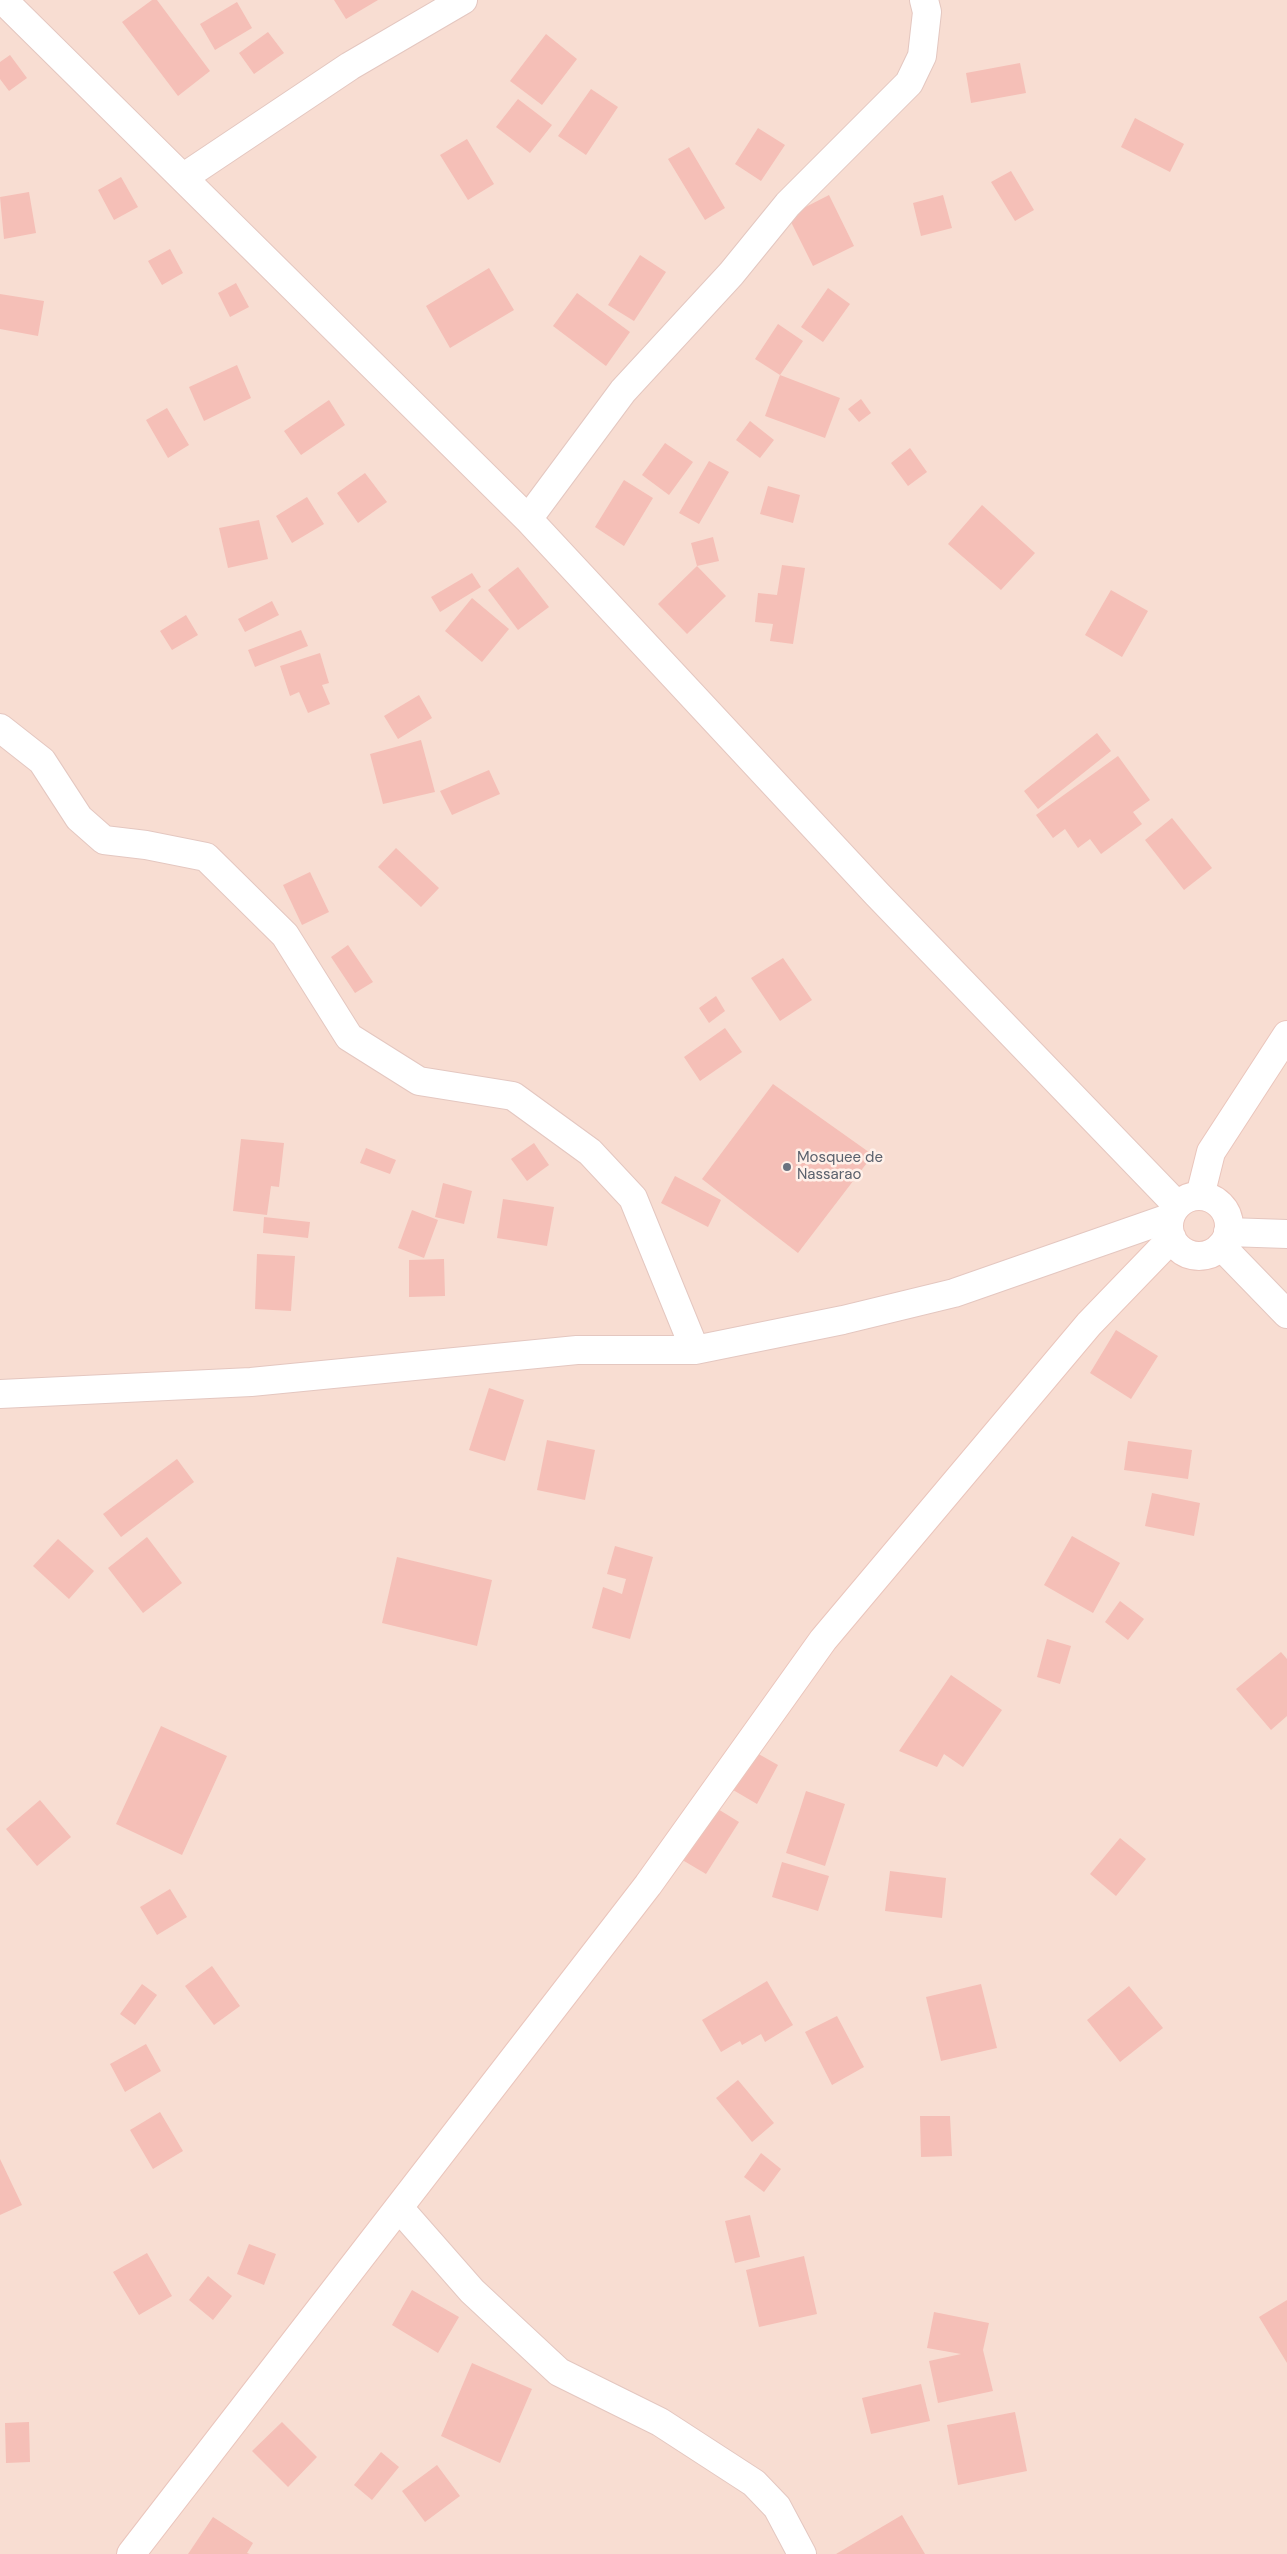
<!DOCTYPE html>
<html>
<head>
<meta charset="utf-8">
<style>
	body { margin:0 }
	canvas { display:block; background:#feebe1 }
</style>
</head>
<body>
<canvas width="1287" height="2554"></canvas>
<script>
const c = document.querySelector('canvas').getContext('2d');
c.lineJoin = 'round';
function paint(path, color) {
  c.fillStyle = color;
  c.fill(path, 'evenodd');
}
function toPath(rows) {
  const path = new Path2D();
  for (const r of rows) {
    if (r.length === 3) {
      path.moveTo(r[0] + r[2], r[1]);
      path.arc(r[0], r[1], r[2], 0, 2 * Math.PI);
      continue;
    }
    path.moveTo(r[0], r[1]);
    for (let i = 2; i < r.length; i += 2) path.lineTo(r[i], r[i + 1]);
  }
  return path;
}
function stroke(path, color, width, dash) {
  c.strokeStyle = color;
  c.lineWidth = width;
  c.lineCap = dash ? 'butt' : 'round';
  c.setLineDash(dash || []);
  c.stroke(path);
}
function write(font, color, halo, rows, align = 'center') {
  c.font = font + ' "DM Sans",sans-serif';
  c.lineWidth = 5;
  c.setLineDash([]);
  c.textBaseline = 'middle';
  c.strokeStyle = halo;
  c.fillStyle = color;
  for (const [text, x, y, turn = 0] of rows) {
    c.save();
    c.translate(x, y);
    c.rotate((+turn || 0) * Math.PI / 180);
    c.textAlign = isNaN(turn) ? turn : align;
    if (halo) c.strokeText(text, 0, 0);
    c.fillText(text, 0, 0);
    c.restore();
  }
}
paint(toPath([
	[0,0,1287,0,1287,2554,0,2554]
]), '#f8ddd2');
paint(toPath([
	[152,0,157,0,210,71,178,96,122,22],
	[334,0,378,0,346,19],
	[237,2,252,28,215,50,200,24],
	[268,32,284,53,254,74,239,53],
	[546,34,577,59,542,105,510,81],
	[10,55,27,78,9,91,0,79,0,62],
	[1020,63,1026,93,971,103,966,73],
	[591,89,618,107,586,155,558,136],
	[518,99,552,125,530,153,496,127],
	[1135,118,1184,144,1170,172,1121,147],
	[758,128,785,145,761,181,735,164],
	[467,139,494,184,468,200,440,155],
	[689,147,725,208,705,220,668,159],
	[1011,171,1034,210,1015,221,991,182],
	[121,177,138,207,114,220,98,190],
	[29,192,36,233,4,239,0,197],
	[829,195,854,246,813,266,788,216],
	[943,195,952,228,921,236,913,203],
	[170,249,183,273,162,285,148,261],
	[640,255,666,272,634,321,608,305],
	[489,268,514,310,450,348,426,306],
	[236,283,249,307,230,317,218,293],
	[828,288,850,304,823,342,801,327],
	[577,293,630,332,606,366,553,326],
	[0,294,44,301,38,336,0,329],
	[778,324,803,341,780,375,755,359],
	[237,365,251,398,204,421,189,387],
	[780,375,840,398,825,438,765,416],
	[861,399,871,413,859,422,848,409],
	[329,400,345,425,301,455,284,431],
	[167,408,189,445,168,458,146,420],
	[750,421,774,440,760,458,736,440],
	[665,443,693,462,669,495,642,475],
	[910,448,927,472,908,486,891,463],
	[709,461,729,472,699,524,679,513],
	[365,473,387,502,358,523,337,493],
	[624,480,653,498,624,546,595,527],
	[768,486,800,495,793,523,760,514],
	[307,497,324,524,292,543,276,516],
	[982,505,1035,553,1001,590,948,544],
	[259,520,268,559,228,568,219,528],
	[713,537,719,561,697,566,691,543],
	[782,565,805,568,793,644,770,641,773,624,755,622,758,593,777,595],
	[697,566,726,596,687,634,658,604],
	[518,567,549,607,518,630,488,590],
	[472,573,481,587,440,612,431,597],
	[1111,590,1148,611,1122,657,1085,635],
	[472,598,509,629,482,662,445,631],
	[272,601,279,615,245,632,238,619],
	[186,615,198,635,172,650,160,631],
	[301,630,308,646,255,667,248,650],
	[320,653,329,683,322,685,330,704,308,713,299,692,290,696,280,666],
	[419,695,432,718,398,739,384,716],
	[1097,733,1111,751,1038,809,1024,791],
	[421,740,435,792,383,804,370,754],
	[1118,756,1150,800,1133,812,1142,824,1101,854,1090,839,1078,848,1065,829,1053,838,1036,815],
	[489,770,500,794,452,815,440,791],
	[1172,818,1212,868,1184,890,1145,840],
	[396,848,439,888,421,907,378,867],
	[310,872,329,912,302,925,283,885],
	[348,945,373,982,355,993,331,957],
	[783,958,812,1000,780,1021,751,978],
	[716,996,725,1011,709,1023,699,1008],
	[725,1028,742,1052,700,1081,684,1057],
	[773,1084,873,1155,798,1253,702,1179],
	[241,1139,284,1143,279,1187,271,1186,267,1215,233,1211],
	[534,1143,549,1165,527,1181,511,1159],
	[366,1148,396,1160,390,1174,360,1163],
	[675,1176,721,1200,708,1227,661,1203],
	[443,1183,472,1191,464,1224,435,1217],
	[503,1199,554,1207,547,1246,497,1238],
	[412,1210,438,1220,424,1258,398,1248],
	[264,1217,310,1222,308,1238,263,1233],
	[257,1254,295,1256,291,1311,255,1309],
	[444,1259,445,1296,409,1297,409,1260],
	[1116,1330,1158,1356,1131,1399,1090,1373],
	[489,1388,524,1400,505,1461,469,1450],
	[547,1440,595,1450,585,1500,537,1490],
	[1128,1441,1192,1450,1188,1479,1124,1470],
	[177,1459,194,1482,121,1537,103,1514],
	[1152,1493,1200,1503,1194,1536,1145,1526],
	[1072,1536,1120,1563,1093,1613,1044,1585],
	[147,1537,182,1583,143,1613,108,1568],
	[58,1539,94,1571,69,1599,33,1566],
	[615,1546,653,1557,630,1639,592,1628,603,1587,622,1594,626,1579,607,1574],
	[397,1557,492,1580,477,1646,382,1623],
	[1120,1601,1144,1619,1128,1640,1105,1622],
	[1047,1639,1071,1646,1060,1684,1037,1677],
	[1281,1652,1287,1659,1287,1716,1271,1730,1236,1689],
	[951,1675,1002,1710,963,1767,944,1754,937,1767,899,1751],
	[161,1726,227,1756,182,1855,116,1824],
	[748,1748,778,1765,757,1804,728,1787],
	[806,1791,845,1804,825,1866,786,1853],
	[40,1800,71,1837,37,1866,6,1829],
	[713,1806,739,1822,706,1874,679,1858],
	[1120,1838,1146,1859,1116,1896,1090,1874],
	[782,1862,829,1876,818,1911,772,1897],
	[890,1871,946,1878,942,1918,885,1911],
	[170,1889,187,1917,157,1935,140,1907],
	[212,1966,240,2006,214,2025,185,1986],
	[767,1981,793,2025,765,2042,761,2034,742,2045,740,2041,721,2052,702,2020],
	[142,1984,157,1995,135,2025,120,2014],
	[981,1984,997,2048,941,2061,926,1997],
	[1129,1986,1163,2028,1120,2062,1087,2020],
	[837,2016,864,2067,832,2085,805,2032],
	[146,2044,161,2071,125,2092,110,2064],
	[738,2080,774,2123,752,2142,716,2098],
	[160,2112,183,2151,153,2169,130,2130],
	[920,2116,950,2116,952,2156,921,2157],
	[761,2153,781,2169,764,2192,744,2177],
	[0,2159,22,2205,0,2215],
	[750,2215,760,2257,735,2263,725,2221],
	[249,2244,276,2254,264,2285,237,2274],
	[147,2253,172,2296,139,2315,113,2272],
	[804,2256,817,2314,759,2327,746,2270],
	[208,2276,232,2296,213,2320,189,2300],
	[412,2290,459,2317,438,2353,392,2325],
	[1287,2300,1287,2363,1259,2317],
	[934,2312,989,2323,983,2350,993,2391,938,2403,929,2361,961,2354,927,2348],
	[472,2363,532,2389,500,2463,441,2436],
	[921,2384,930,2421,871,2434,862,2398],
	[1015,2412,1027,2471,958,2485,947,2425],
	[29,2422,30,2462,6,2463,5,2423],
	[282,2422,317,2457,288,2487,252,2451],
	[381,2452,399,2467,372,2500,354,2485],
	[437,2465,460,2496,425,2522,402,2491],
	[902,2515,925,2554,836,2554],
	[213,2517,253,2543,247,2553,250,2554,188,2554]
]), '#f5bfb7');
const street = toPath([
	[3,0,528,519,877,894,1177,1205],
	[184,177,350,66,463,0],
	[528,519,623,391,731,274,788,204,909,83,922,56,927,12,924,0],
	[0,728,42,761,79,818,104,840,146,845,206,857,285,935,349,1037,419,1081,513,1096,590,1152,633,1198,695,1350],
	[1228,1232,1287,1234],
	[1221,1246,1287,1314],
	[0,1394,251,1382,577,1350,695,1350,843,1320,954,1293,1169,1218],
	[400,2209,472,2291,559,2372,660,2422,754,2483,777,2507,802,2554]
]);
const secondary = toPath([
	[1200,1196,1211,1152,1287,1035],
	[1199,1226,30],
	[131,2554,648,1885,823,1640,1089,1324,1172,1238]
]);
stroke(street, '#e4c7c0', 30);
stroke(secondary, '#eac5bc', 30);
stroke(street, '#fff', 28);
stroke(secondary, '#fff', 28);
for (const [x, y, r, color] of [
	[787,1167,5,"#6b7280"]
]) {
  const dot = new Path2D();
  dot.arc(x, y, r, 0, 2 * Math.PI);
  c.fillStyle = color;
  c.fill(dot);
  stroke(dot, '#fff0e9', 2);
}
write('15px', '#5b616d', '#fff0e9', [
	["Mosquee de",797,1158],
	["Nassarao",797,1175]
], 'left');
</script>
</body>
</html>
